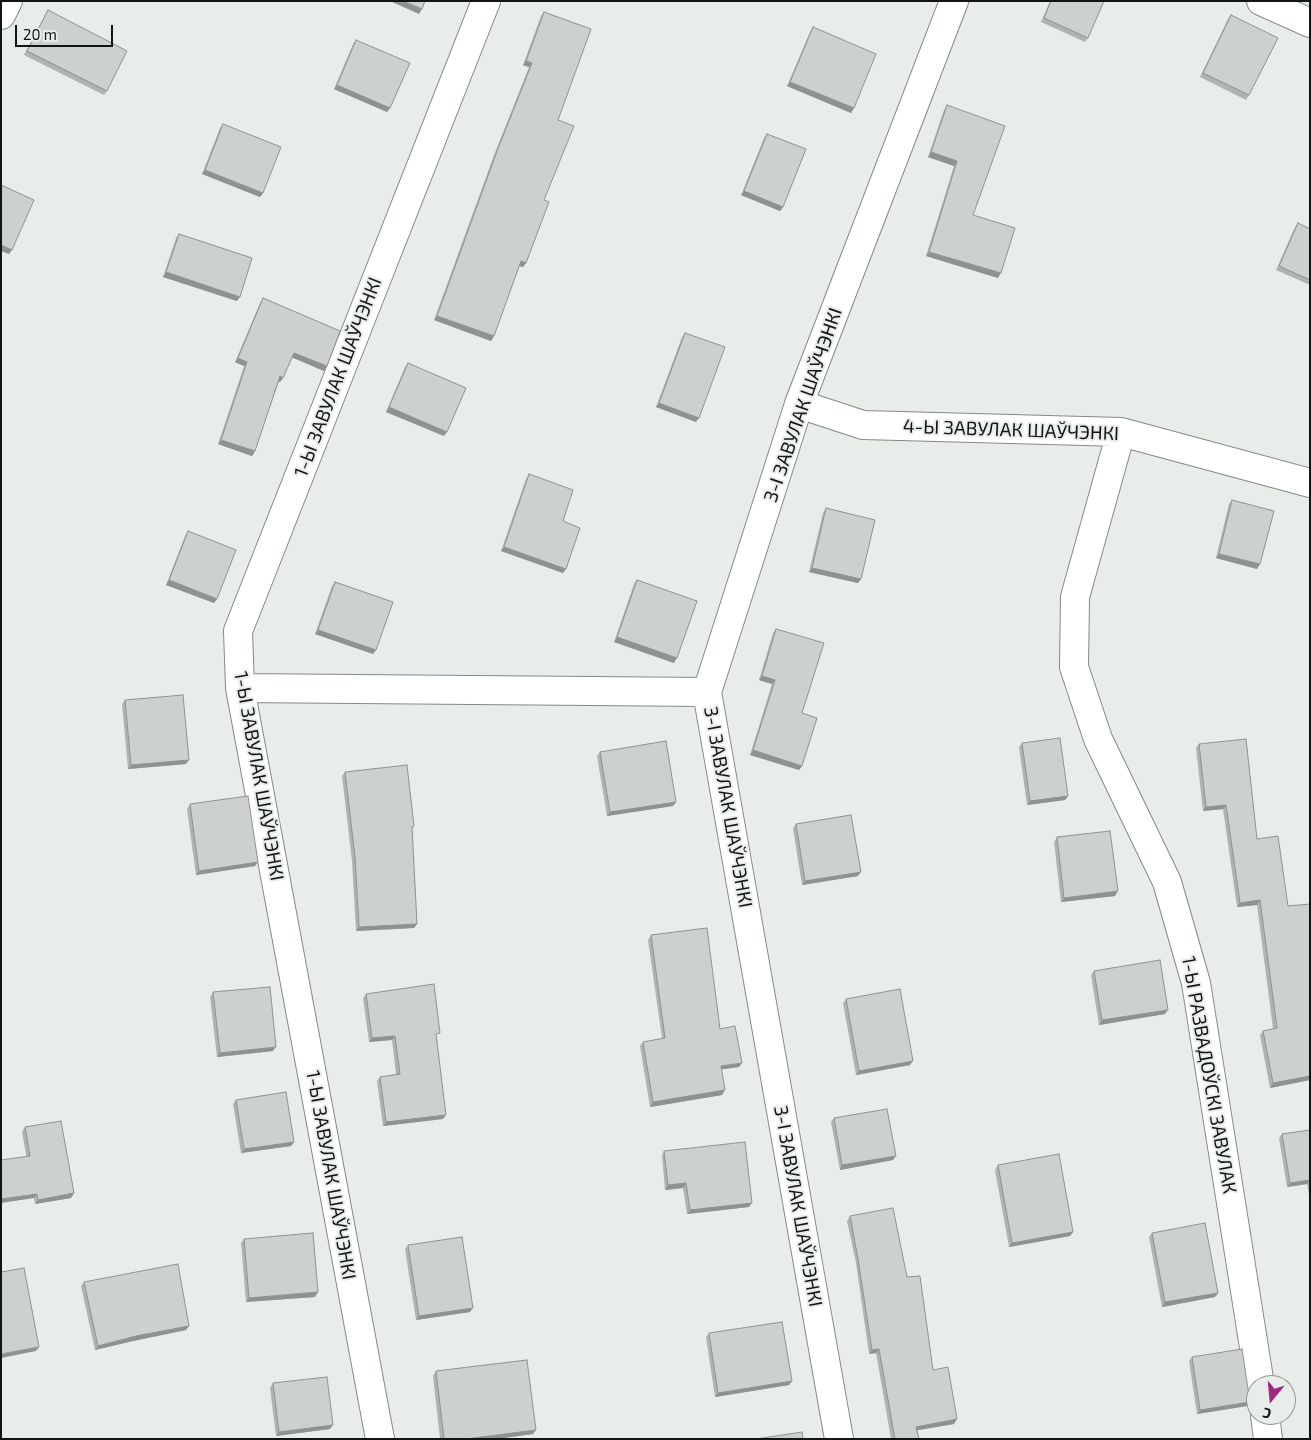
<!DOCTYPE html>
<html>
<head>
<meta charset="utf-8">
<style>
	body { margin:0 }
	#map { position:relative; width:1311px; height:1440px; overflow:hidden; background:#e8edea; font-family:"Exo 2",sans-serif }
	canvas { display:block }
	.frame { position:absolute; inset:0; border:2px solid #131514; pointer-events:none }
	.north { position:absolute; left:1246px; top:1375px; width:50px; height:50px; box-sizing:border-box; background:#e8edea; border:1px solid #939794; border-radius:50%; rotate:197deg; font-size:14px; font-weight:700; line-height:20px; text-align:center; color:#131514 }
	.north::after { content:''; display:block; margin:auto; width:18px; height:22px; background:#a02880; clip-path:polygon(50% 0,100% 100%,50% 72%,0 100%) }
	.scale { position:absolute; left:15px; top:25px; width:98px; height:22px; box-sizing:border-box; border:2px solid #131514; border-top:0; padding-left:6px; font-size:15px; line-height:18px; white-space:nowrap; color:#131514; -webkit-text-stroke:4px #e8edea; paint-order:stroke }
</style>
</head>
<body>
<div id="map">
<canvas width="1311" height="1440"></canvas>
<div class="frame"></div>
<div class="north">С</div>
<div class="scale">20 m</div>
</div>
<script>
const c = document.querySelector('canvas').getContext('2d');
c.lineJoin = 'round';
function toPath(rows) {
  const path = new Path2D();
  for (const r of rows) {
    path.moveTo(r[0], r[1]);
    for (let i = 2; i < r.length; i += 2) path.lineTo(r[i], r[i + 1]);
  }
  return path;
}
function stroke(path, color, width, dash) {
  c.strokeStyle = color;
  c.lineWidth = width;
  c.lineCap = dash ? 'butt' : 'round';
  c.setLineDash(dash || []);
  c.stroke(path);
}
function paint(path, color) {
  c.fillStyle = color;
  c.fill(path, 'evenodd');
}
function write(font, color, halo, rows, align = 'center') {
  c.font = font + ' "Exo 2",sans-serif';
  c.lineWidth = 4;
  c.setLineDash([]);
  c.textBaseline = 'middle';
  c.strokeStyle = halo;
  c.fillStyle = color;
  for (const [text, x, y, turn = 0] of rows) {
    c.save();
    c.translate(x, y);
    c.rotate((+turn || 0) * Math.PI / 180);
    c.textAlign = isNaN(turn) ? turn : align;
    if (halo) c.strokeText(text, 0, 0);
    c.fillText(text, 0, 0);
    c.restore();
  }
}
const minor = toPath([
	[1261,1,1310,23],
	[1,15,8,1],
	[799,404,863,425,1121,432,1310,483],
	[1121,432,1075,597,1074,667,1098,739,1167,882,1196,983,1260,1385],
	[240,688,707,692],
	[1265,1415,1268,1439],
	[380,1439,240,688,238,631,486,1],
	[839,1439,707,692,799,404,954,1]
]);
stroke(minor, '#858987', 30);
stroke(minor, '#fff', 28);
paint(toPath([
	[1050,1,1104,1,1088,38,1085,42,1041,22],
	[48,10,107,91,104,95,24,55,45,15],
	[544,12,558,120,544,200,526,263,523,267,519,266,494,336,491,341,434,320,494,155,529,67,523,65,541,16],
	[1231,15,1249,95,1246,100,1200,77,1228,19],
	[813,27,854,108,851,113,787,86,810,32],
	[356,40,390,108,387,112,334,89,353,44],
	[947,105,973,215,998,278,926,256,954,166,928,157,944,110],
	[223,124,263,193,260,197,202,174,220,128],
	[767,134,783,207,780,211,741,195,764,138],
	[1298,223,1310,229,1310,285,1276,270,1295,227],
	[179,234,237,301,163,277,176,238],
	[263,298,327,366,324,371,292,357,283,378,280,382,279,381,255,451,252,456,218,444,244,366,235,362,260,303],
	[685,333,696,422,656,407,682,337],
	[408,363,444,436,386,412,405,367],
	[529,474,563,521,563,573,501,551,526,479],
	[1232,500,1257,569,1216,558,1229,504],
	[826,508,861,579,858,583,809,572,823,513],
	[188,531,217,599,214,603,166,585,185,536],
	[637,580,674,663,614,642,634,584],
	[335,582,376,650,373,654,315,634,332,586],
	[776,629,802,766,799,770,750,755,772,684,759,680,773,633],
	[125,700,186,764,128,769,122,704],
	[1022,743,1068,796,1065,800,1027,805,1019,747],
	[1199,744,1257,839,1288,906,1310,904,1310,1080,1270,1088,1260,1035,1263,1031,1273,1029,1257,905,1237,907,1223,809,1203,811,1196,748],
	[600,752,676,802,673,806,607,816,597,756],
	[345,772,414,826,412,829,417,924,414,928,356,931,352,861,342,776],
	[190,804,255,866,196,875,187,809],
	[796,824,858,876,802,885,793,828],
	[1057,837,1115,896,1061,902,1054,842],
	[651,935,720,1029,739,1067,721,1069,722,1095,650,1107,640,1046,643,1042,662,1038,648,940],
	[1094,971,1165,1014,1099,1025,1091,975],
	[213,992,273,1051,217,1057,210,997],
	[366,994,437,1038,443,1119,383,1126,377,1081,380,1077,396,1074,392,1040,369,1042,363,998],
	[846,999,910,1065,856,1075,843,1003],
	[236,1100,294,1142,291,1146,241,1153,233,1104],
	[834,1118,893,1160,840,1170,831,1122],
	[25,1127,74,1193,71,1198,35,1204,22,1132],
	[1310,1130,1310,1201,1307,1184,1287,1187,1279,1138,1282,1134],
	[664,1151,749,1207,687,1214,683,1188,665,1190,662,1155],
	[998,1165,1073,1232,1070,1236,1009,1247,995,1170],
	[850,1216,907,1277,933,1370,954,1424,917,1430,919,1439,891,1439,876,1353,869,1354,856,1263,847,1221],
	[1152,1233,1218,1293,1215,1297,1162,1307,1149,1237],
	[244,1239,315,1297,246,1302,241,1243],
	[408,1245,470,1312,416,1320,405,1249],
	[84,1282,189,1326,186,1330,133,1341,95,1350,81,1286],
	[709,1333,792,1381,789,1385,715,1397,706,1337],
	[1192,1357,1250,1402,1247,1406,1197,1414,1189,1361],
	[436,1371,533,1434,496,1439,440,1439,433,1376],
	[273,1383,330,1429,276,1436,270,1388]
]), '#afb4b1');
paint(toPath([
	[390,1,403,1,422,9,419,14],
	[526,61,532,63,529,67,523,65],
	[790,82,854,108,851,113,787,86],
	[337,85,390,108,387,112,334,89],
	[931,152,957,161,954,166,928,157],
	[205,170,263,193,260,197,202,174],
	[744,191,783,207,780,211,741,195],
	[1,245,12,250,9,254,1,251],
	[929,252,1001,273,998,278,926,256],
	[521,261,526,263,523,267,518,266],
	[166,272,240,297,237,301,163,277],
	[437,316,494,336,491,341,434,320],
	[294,353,327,366,324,371,291,357],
	[238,358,247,362,244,366,235,362],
	[280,376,283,378,280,382,277,381],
	[659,403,699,418,696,422,656,407],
	[389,407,447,432,444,436,386,412],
	[221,440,255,451,252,456,218,444],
	[504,547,566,569,563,573,501,551],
	[1219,554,1260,564,1257,569,1216,558],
	[812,568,861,579,858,583,809,572],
	[169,580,217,599,214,603,166,585],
	[318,630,376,650,373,654,315,634],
	[617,637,677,658,674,663,614,642],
	[762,676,775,680,772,684,759,680],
	[753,750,802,766,799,770,750,755],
	[189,760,186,764,128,769,131,765],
	[1068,796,1065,800,1027,805,1030,801],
	[676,802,673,806,607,816,610,812],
	[1226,805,1223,809,1203,811,1206,807],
	[258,862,255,866,196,875,199,871],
	[861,872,858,876,802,885,805,881],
	[1118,891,1115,896,1061,902,1064,898],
	[1260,900,1257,905,1237,907,1240,903],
	[417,924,414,928,356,931,359,927],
	[1168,1010,1165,1014,1099,1025,1102,1020],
	[395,1036,392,1040,369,1042,372,1038],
	[276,1047,273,1051,217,1057,220,1053],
	[913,1061,910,1065,856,1075,859,1071],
	[742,1063,739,1067,718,1070,721,1066],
	[1310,1076,1310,1080,1270,1088,1273,1083],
	[725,1090,722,1095,650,1107,653,1102],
	[446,1115,443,1119,383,1126,386,1122],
	[294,1142,291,1146,241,1153,244,1149],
	[896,1156,893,1160,840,1170,842,1165],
	[1310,1180,1307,1184,1287,1187,1290,1183],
	[686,1183,683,1188,665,1190,668,1185],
	[74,1193,71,1198,35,1204,38,1200],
	[37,1194,34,1198,1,1203,1,1199],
	[752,1203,749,1207,687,1214,690,1210],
	[1073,1232,1070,1236,1009,1247,1012,1243],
	[318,1292,315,1297,246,1302,249,1298],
	[1218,1293,1215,1297,1162,1307,1165,1302],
	[473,1308,470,1312,416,1320,419,1316],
	[189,1326,186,1330,133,1341,95,1350,98,1346,136,1336],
	[39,1347,36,1351,1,1358,1,1354],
	[879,1349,876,1353,869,1354,872,1350],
	[792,1381,789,1385,715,1397,718,1393],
	[1250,1402,1247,1406,1197,1414,1200,1410],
	[957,1419,954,1424,913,1431,916,1427],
	[333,1425,330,1429,276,1436,279,1432],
	[536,1430,533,1434,496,1439,466,1439]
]), '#8f9290');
const building = toPath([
	[403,1,425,1,422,9,403,1],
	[1051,1,1104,1,1088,38,1044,18,1051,1],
	[48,10,127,51,107,91,27,51,48,10],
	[544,12,591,29,558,120,574,126,544,200,549,202,526,263,521,261,494,336,437,316,497,151,532,63,526,61,544,12],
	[1231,15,1278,38,1249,95,1203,73,1231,15],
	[813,27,876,54,854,108,790,82,813,27],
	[356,40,410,63,390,108,337,85,356,40],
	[947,105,1005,126,973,215,1015,228,1001,273,929,252,957,161,931,152,947,105],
	[223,124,281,147,263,193,205,170,223,124],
	[767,134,806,149,783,207,744,191,767,134],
	[1,185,34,200,12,250,1,245,1,185],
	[1298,223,1310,229,1310,280,1279,266,1298,223],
	[179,234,252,258,240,297,166,272,179,234],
	[263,298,340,331,327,366,294,353,283,378,280,376,255,451,221,440,247,362,238,358,263,298],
	[685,333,725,347,699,418,659,403,685,333],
	[408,363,466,388,447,432,389,407,408,363],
	[529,474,573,490,563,521,580,528,566,569,504,547,529,474],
	[1232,500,1274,511,1260,564,1219,554,1232,500],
	[826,508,875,520,861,579,812,568,826,508],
	[188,531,236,550,217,599,169,580,188,531],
	[637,580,697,601,677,658,617,637,637,580],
	[335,582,393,602,376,650,318,630,335,582],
	[776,629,824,643,802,713,817,718,802,766,753,750,775,680,762,676,776,629],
	[183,695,189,760,131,765,125,700,183,695],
	[1060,738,1068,796,1030,801,1022,743,1060,738],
	[1246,739,1257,839,1278,836,1288,906,1310,904,1310,1076,1273,1083,1263,1031,1277,1028,1260,900,1240,903,1226,805,1206,807,1199,744,1246,739],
	[666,741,676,802,610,812,600,752,666,741],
	[407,765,414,826,412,827,417,924,359,927,355,857,345,772,407,765],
	[248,796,258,862,199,871,190,804,248,796],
	[851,815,861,872,805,881,796,824,851,815],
	[1110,831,1118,891,1064,898,1057,837,1110,831],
	[707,928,720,1029,735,1026,742,1063,721,1066,725,1090,653,1102,643,1042,665,1038,651,935,707,928],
	[1160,960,1168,1010,1102,1020,1094,971,1160,960],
	[434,984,440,1033,436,1034,446,1115,386,1122,380,1077,400,1074,395,1036,372,1038,366,994,434,984],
	[270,987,276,1047,220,1053,213,992,270,987],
	[900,989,913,1061,859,1071,846,999,900,989],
	[286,1092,294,1142,244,1149,236,1100,286,1092],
	[887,1109,896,1156,842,1165,834,1118,887,1109],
	[61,1121,74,1193,38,1200,37,1194,1,1199,1,1160,30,1156,25,1127,61,1121],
	[1310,1130,1310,1180,1290,1183,1282,1134,1310,1130],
	[745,1142,752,1203,690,1210,686,1183,668,1185,664,1151,745,1142],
	[1059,1154,1073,1232,1012,1243,998,1165,1059,1154],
	[893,1208,907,1277,920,1276,933,1370,948,1367,957,1419,916,1427,919,1439,895,1439,879,1349,872,1350,858,1259,850,1216,893,1208],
	[1205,1223,1218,1293,1165,1302,1152,1233,1205,1223],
	[313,1233,318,1292,249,1298,244,1239,313,1233],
	[462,1237,473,1308,419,1316,408,1245,462,1237],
	[178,1264,189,1326,136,1336,98,1346,84,1282,178,1264],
	[24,1268,39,1347,1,1354,1,1272,24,1268],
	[782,1322,792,1381,718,1393,709,1333,782,1322],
	[1242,1349,1250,1402,1200,1410,1192,1357,1242,1349],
	[527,1360,536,1430,466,1439,444,1439,436,1371,527,1360],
	[327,1377,333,1425,279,1432,273,1383,327,1377],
	[802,1432,803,1439,756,1439,802,1432]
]);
paint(building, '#ccd1ce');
stroke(building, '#8f9290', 1);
write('19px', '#131514', '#e8edea', [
	["1-Ы ЗАВУЛАК ШАЎЧЭНКІ",338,377,-69],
	["3-І ЗАВУЛАК ШАЎЧЭНКІ",803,405,-71],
	["4-Ы ЗАВУЛАК ШАЎЧЭНКІ",1011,430,2],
	["1-Ы ЗАВУЛАК ШАЎЧЭНКІ",259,776,80],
	["3-І ЗАВУЛАК ШАЎЧЭНКІ",728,807,80],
	["1-Ы РАЗВАДОЎСКІ ЗАВУЛАК",1209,1075,80],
	["1-Ы ЗАВУЛАК ШАЎЧЭНКІ",331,1175,80],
	["3-І ЗАВУЛАК ШАЎЧЭНКІ",798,1206,80]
]);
</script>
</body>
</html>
